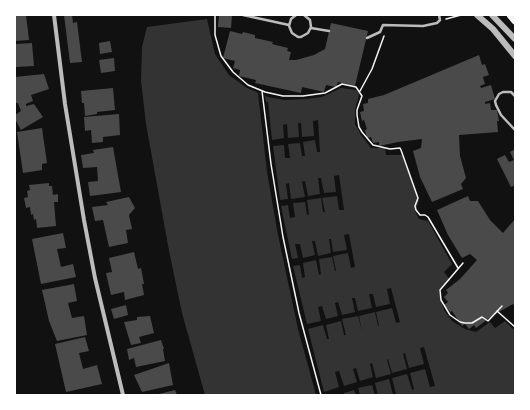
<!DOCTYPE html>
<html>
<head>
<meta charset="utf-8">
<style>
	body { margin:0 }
	#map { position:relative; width:530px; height:410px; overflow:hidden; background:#111; font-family:"Exo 2",sans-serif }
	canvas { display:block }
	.frame { position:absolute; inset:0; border:16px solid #fff; pointer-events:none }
</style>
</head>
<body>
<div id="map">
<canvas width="530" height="410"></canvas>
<div class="frame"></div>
</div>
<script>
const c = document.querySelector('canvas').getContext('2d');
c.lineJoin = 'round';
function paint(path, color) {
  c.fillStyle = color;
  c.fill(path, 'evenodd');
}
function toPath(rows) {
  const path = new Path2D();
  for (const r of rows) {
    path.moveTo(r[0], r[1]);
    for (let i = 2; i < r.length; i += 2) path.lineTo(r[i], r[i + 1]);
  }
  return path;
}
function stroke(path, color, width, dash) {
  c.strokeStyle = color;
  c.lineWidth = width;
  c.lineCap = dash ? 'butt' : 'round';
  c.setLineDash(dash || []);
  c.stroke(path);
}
paint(toPath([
	[207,19,215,54,229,75,247,88,268,97,285,100,306,99,322,97,341,88,356,90,359,94,355,110,355,124,361,135,371,148,385,148,386,155,402,155,419,201,415,211,419,219,428,221,452,264,444,272,450,280,439,291,441,301,444,310,452,321,465,329,476,332,490,322,495,328,505,321,515,331,515,395,205,395,182,313,169,251,146,124,141,81,142,47,147,27]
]), '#333');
paint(toPath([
	[258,93,265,96,266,102,268,102,272,140,284,138,283,125,287,124,288,138,299,137,298,123,301,123,302,137,314,136,313,121,318,120,320,152,317,152,315,140,303,142,305,156,302,156,300,143,288,144,290,158,285,158,284,145,273,146,280,200,288,199,286,184,289,183,291,199,305,197,302,182,305,181,308,196,320,194,318,178,321,178,324,193,336,192,334,176,339,175,344,210,339,210,337,196,322,198,325,212,323,212,321,198,307,200,309,214,307,215,305,202,293,203,295,217,290,218,288,205,281,206,292,259,298,258,295,244,300,244,303,258,315,255,312,241,315,241,318,256,331,253,329,239,331,239,333,252,347,250,344,235,349,234,355,267,351,268,348,253,333,256,336,271,335,271,332,257,319,259,321,274,319,275,316,260,303,263,305,277,302,278,300,265,293,266,307,324,321,321,318,307,322,306,326,319,338,316,335,303,338,302,342,315,355,312,352,298,355,298,358,311,372,308,369,294,373,294,376,307,390,304,387,289,391,288,400,322,396,323,392,308,376,312,379,326,378,326,375,312,359,316,362,331,358,316,342,319,346,335,344,335,341,321,326,325,329,339,327,339,323,325,308,329,324,392,339,387,335,372,339,371,344,386,357,382,353,369,356,368,360,381,373,377,370,364,372,363,376,378,391,374,387,360,388,359,392,373,407,369,403,354,405,353,409,368,424,364,420,348,424,347,435,386,430,387,425,369,410,373,414,389,412,390,407,374,392,378,396,394,395,395,393,395,389,379,375,383,378,395,375,395,372,385,358,388,360,395,356,395,354,390,344,393,344,395,316,395,298,329,278,235,267,172]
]), '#111');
paint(toPath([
	[26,15,29,40,15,41,15,16],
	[64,15,72,15,73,23,77,22,82,62,70,63],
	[219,15,232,15,231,28,218,27],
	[331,23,368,31,355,86,338,82,336,87,326,85,324,92,302,87,301,93,255,83,256,80,239,76,240,70,233,68,235,61,223,58,230,31,242,34,243,32,255,35,255,38,273,42,272,44,288,48,287,51,291,52,289,60,296,60,314,55,325,49],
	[110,41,112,52,100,54,99,43],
	[32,43,34,66,15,67,16,44],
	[479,55,482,65,485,64,489,75,483,77,485,84,480,86,481,88,491,85,495,99,485,102,485,104,490,103,491,110,497,110,499,121,497,121,498,132,459,135,460,156,466,178,461,184,463,189,432,202,420,177,413,151,421,148,422,139,398,142,379,146,379,142,373,143,371,137,367,138,365,130,367,129,364,120,362,121,360,112,364,111,363,104,368,103,368,99,384,95],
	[114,58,115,71,101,73,99,60],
	[44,74,49,89,31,95,33,101,26,104,26,106,34,104,43,117,21,130,15,119,15,115,21,111,18,103,15,103,15,77],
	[113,88,115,110,97,112,97,114,85,116,84,103,82,103,81,91],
	[119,114,120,135,103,137,103,142,92,143,91,130,85,131,84,117],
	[42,128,47,163,42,164,42,170,23,173,17,132],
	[113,147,121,192,90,196,88,182,98,181,97,167,83,168,81,155,94,153,93,150],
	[515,149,515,185,511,187,497,159,505,155,509,162,514,160,510,152],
	[49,183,49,186,52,186,53,195,58,194,58,202,54,202,56,226,37,228,36,219,34,220,33,214,31,215,30,207,26,208,24,198,28,197,27,191,30,190,29,185],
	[468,196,470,201,478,201,490,220,503,233,515,219,515,307,513,304,492,316,476,328,474,325,469,329,465,324,462,326,452,311,450,312,444,305,448,302,444,297,448,293,446,290,460,279,477,260,470,254,462,258,448,235,437,210],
	[129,197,135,208,129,215,132,229,126,230,128,243,109,247,103,220,95,221,92,207,108,205,106,202],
	[63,233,66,248,57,249,61,267,73,264,76,277,41,284,32,239],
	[134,252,138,269,141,268,144,284,142,284,144,295,125,300,124,292,111,295,106,273,112,272,109,258],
	[74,284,77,301,68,303,72,318,84,316,87,335,57,341,49,321,42,290],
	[126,305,128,315,114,319,111,309],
	[150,316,154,333,139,337,141,343,131,345,124,322,137,320,137,317],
	[85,337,89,351,79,353,83,369,97,365,102,384,66,392,55,344],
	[161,340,164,349,163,349,165,361,136,367,134,358,129,360,127,349],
	[169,363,173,385,142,392,134,375],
	[175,390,177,395,159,395,159,394]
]), '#4a4a4a');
stroke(toPath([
	[206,15,215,15],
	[215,15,215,35,221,56,233,72,248,85,265,92,283,96,303,96,325,93,342,84,356,87,362,96,357,110,357,115,359,127,362,132,373,145,390,149,400,148,401,150,418,198,415,206,416,210,420,215,425,215,428,217,458,268],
	[446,19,461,15],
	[262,91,271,164,283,237,299,313,321,395],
	[360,91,372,69,384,36],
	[463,263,440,290,441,300,450,315,460,322,465,323,472,323,482,317,488,321,502,306],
	[497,311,515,327]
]), '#f5f5f5', 1.5);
stroke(toPath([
	[243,15,289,25],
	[296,15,291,19,289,26,292,33,298,37,301,37,308,33,311,27,310,20,304,15],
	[311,28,329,31],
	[367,38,380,32,383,25,423,26,437,23,440,20,439,15],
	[515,96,511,92,503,92,499,94,495,101,496,105,501,115,515,130]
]), '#bcbcbc', 2.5);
stroke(toPath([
	[54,15,65,104,84,220,95,278,123,395]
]), '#bcbcbc', 4);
stroke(toPath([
	[477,15,493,29,515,56],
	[492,15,515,39]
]), '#bcbcbc', 6);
stroke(toPath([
	[510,15,515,21]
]), '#f5f5f5', 7);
</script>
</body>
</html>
